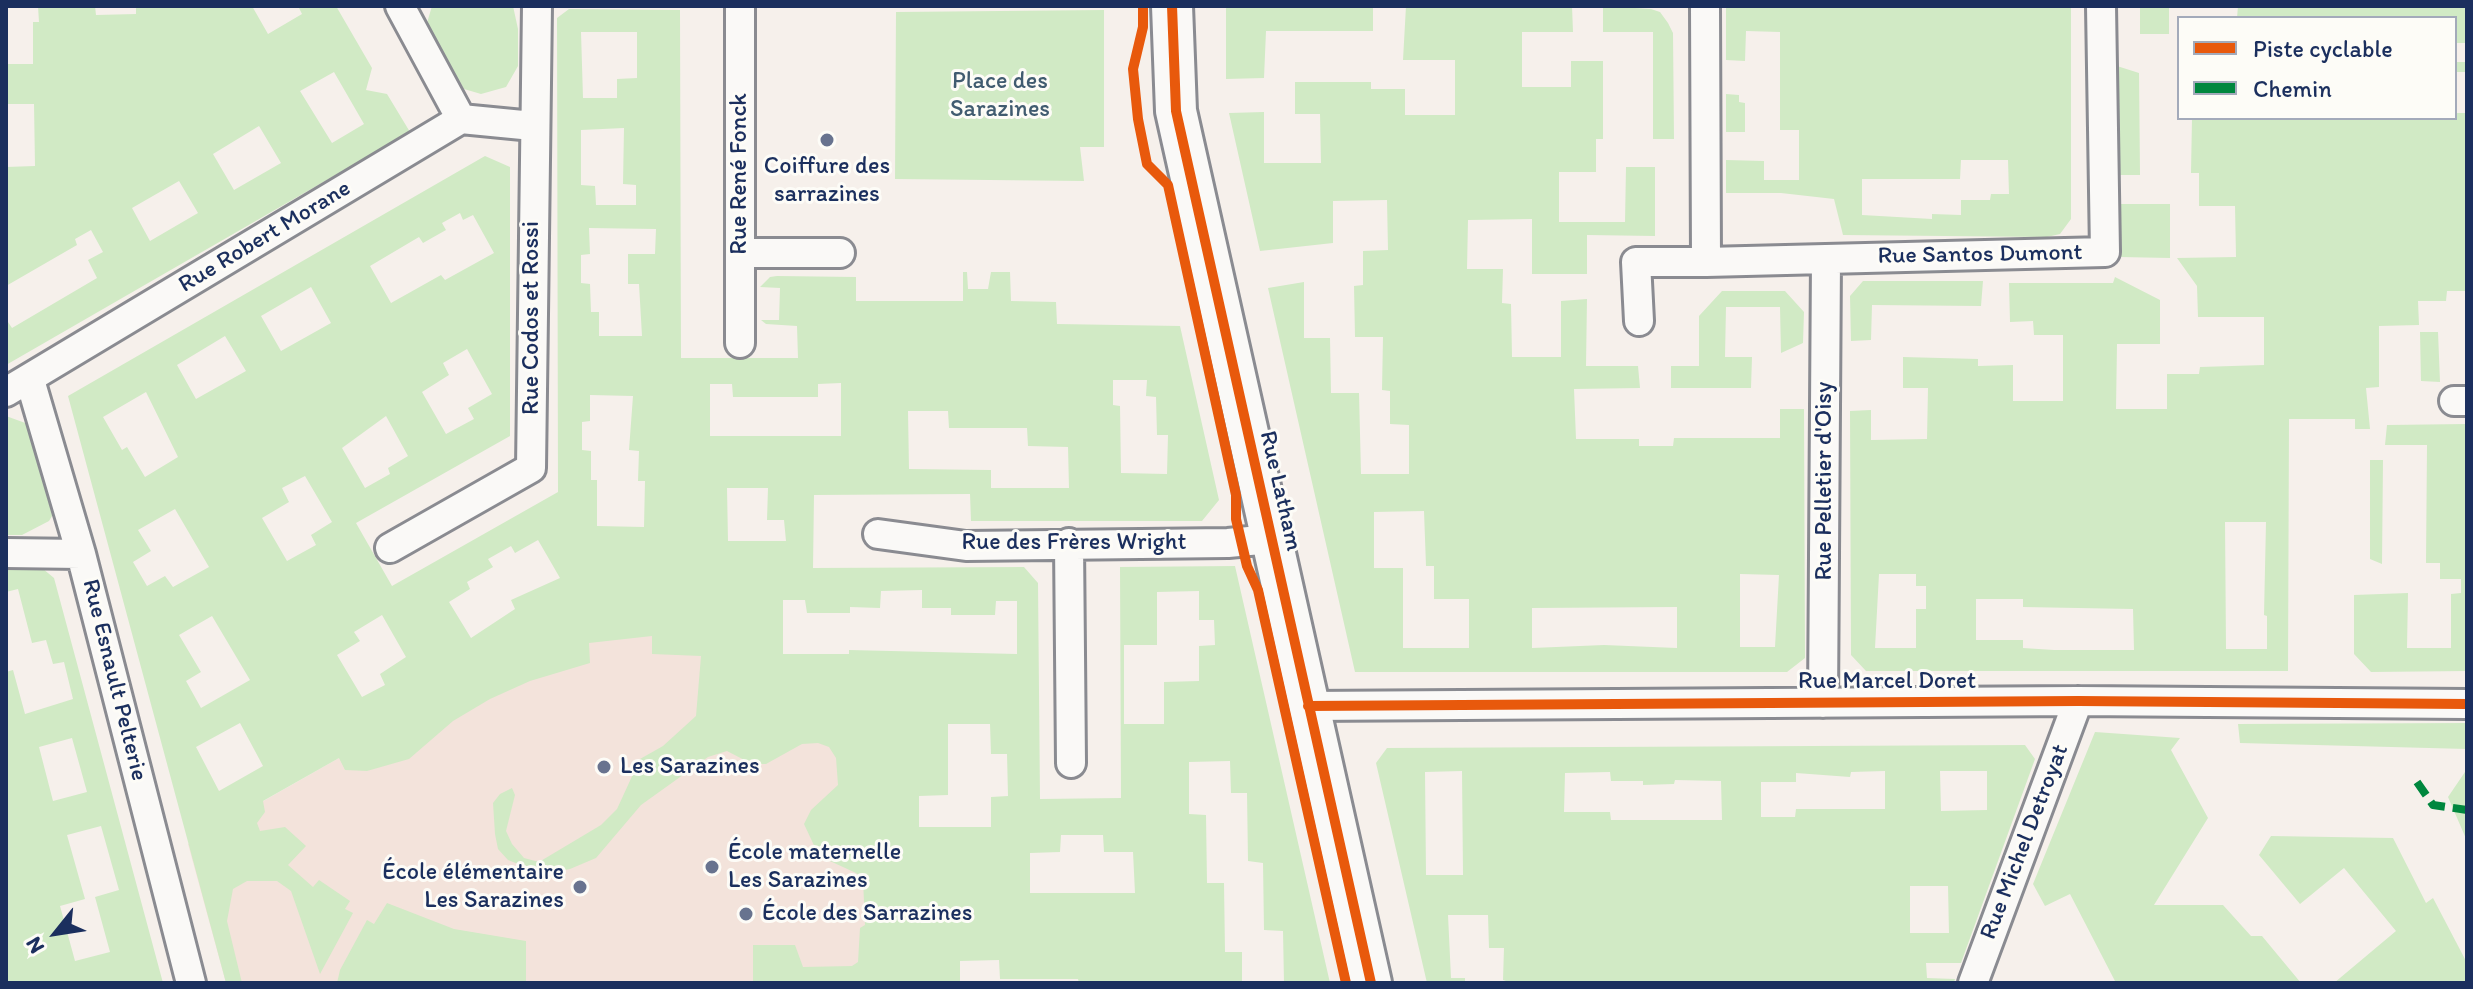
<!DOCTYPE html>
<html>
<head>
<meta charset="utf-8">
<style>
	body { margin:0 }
	#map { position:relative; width:2473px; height:989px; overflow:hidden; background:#f6f0eb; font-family:Itim,sans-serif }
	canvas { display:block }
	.frame { position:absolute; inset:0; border:8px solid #1b2f5e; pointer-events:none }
	.legend { position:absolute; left:2177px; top:16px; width:280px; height:104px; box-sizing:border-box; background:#fdfcf7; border:2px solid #a3aaba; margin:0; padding:10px 14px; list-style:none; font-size:24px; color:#1b2f5e }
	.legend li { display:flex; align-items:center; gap:16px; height:40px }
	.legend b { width:40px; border:2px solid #a3aaba }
	.north { position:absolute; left:16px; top:893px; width:80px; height:80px; -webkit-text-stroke:6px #fdfcf7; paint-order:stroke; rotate:240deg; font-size:22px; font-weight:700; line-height:32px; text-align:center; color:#1b2f5e }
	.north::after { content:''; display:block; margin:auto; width:28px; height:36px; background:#1b2f5e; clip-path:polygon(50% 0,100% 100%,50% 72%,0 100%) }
</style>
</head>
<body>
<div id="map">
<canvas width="2473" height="989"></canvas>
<div class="frame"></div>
<ul class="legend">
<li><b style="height:10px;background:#e8590c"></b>Piste cyclable</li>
<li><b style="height:10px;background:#00873e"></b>Chemin</li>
</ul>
<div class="north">N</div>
</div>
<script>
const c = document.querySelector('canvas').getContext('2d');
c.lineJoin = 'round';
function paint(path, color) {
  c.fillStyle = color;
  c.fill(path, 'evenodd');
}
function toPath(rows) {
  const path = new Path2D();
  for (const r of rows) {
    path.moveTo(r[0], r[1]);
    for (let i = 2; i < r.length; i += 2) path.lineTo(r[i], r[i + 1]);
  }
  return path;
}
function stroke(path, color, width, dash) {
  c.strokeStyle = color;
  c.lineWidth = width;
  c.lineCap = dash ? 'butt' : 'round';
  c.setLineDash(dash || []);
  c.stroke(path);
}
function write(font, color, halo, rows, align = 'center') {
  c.font = font + ' Itim,sans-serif';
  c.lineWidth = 6;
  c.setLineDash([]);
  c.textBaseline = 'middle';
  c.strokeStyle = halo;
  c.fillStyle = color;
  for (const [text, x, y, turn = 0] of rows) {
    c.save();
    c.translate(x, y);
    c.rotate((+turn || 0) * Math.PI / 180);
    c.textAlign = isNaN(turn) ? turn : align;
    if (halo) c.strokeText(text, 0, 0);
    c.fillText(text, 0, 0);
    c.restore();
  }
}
paint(toPath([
	[681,563,761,706,884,705,886,983,226,983,188,844]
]), '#f3e3db');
paint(toPath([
	[38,6,95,6,96,15,136,14,136,6,252,6,268,34,302,14,298,6,336,6,372,68,366,90,387,94,410,132,6,365,6,319,12,328,97,278,88,260,103,252,91,230,75,239,77,245,6,286,6,167,35,166,34,104,6,104,6,64,33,64,33,22,39,22],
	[334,72,364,124,332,143,300,91],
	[259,126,281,163,234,190,213,154],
	[179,181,198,213,150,241,132,208],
	[432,6,513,6,518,29,518,66,506,87,481,94,464,89,429,32,427,23],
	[1406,6,1572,6,1573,32,1522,32,1522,87,1571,87,1571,61,1603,61,1603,139,1596,139,1596,172,1559,172,1559,222,1625,222,1626,167,1655,167,1655,236,1587,235,1587,274,1532,274,1532,219,1468,220,1467,269,1503,269,1502,303,1511,304,1512,357,1561,357,1561,301,1587,299,1586,366,1638,366,1640,388,1574,389,1576,439,1639,439,1639,446,1673,446,1674,438,1780,438,1780,409,1804,409,1805,658,1787,672,1355,672,1268,288,1304,282,1304,338,1330,338,1331,393,1359,393,1361,474,1409,474,1409,425,1390,424,1390,391,1382,390,1383,337,1355,337,1354,286,1363,285,1363,251,1388,250,1387,200,1333,201,1333,243,1260,251,1229,113,1264,112,1264,163,1321,163,1320,114,1295,114,1295,82,1371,82,1371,89,1405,89,1405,115,1455,115,1455,60,1403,60],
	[1424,511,1426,566,1434,566,1434,599,1469,599,1469,648,1403,648,1403,568,1374,568,1374,512],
	[1740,574,1779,575,1775,647,1740,647],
	[1677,607,1677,648,1604,645,1532,648,1532,608],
	[1603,6,1651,9,1660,12,1668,23,1673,33,1674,139,1653,139,1653,32,1603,32],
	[1726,6,2071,6,2071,219,2060,234,2047,237,1843,235,1834,199,1781,193,1726,193,1726,160,1764,161,1764,180,1799,180,1799,130,1780,130,1780,32,1746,31,1745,61,1726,60],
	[1961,160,2008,160,2009,194,1991,194,1990,200,1961,200,1961,215,1932,214,1932,219,1862,215,1862,179,1960,179],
	[2140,6,2169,6,2169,34,2140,34],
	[2238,6,2467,6,2467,43,2456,43,2457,62,2467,62,2467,72,2455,72,2455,18,2237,18],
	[1373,7,1373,31,1266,31,1264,78,1226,79,1226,8],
	[569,9,680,10,681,358,798,358,797,326,766,324,761,320,779,320,780,288,760,287,770,277,777,276,856,277,856,301,963,301,963,272,967,272,968,289,988,289,991,272,1010,272,1011,301,1056,302,1057,324,1180,326,1219,500,1202,521,971,521,970,494,814,495,813,568,1024,567,1038,583,1040,799,1121,798,1120,567,1235,566,1330,983,1284,983,1283,931,1264,930,1263,863,1248,861,1247,793,1231,793,1230,761,1189,762,1189,814,1206,815,1207,883,1224,883,1225,952,1242,952,1242,983,1079,983,1078,979,1000,979,999,960,960,961,960,983,753,983,753,945,795,945,803,967,852,966,858,962,860,928,865,925,863,879,856,873,819,856,804,824,811,810,838,785,836,758,829,747,818,743,802,744,766,764,752,764,727,751,708,757,641,805,596,858,570,869,543,874,508,860,498,849,495,834,493,803,500,794,512,788,515,795,506,831,512,844,524,858,539,862,601,825,617,809,640,759,663,746,696,716,701,656,652,654,652,636,589,643,590,663,530,681,490,699,453,721,409,759,367,771,345,770,339,758,263,801,265,812,257,823,260,831,285,827,306,846,288,865,313,887,319,880,350,901,345,909,353,913,320,974,291,891,277,881,247,881,233,889,227,921,242,983,226,983,68,396,485,156,510,167,510,436,356,523,392,586,558,492,557,18],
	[581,32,637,32,637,78,617,79,617,98,583,98],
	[624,128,623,184,636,185,636,205,596,205,595,186,581,185,581,130],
	[460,213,463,220,473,215,494,253,445,280,441,275,391,303,370,266,419,237,423,243,446,230,442,223],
	[589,228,656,229,655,254,628,254,628,284,639,284,642,336,599,336,599,312,591,312,590,284,581,283,581,255,590,254],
	[311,287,331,323,281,351,261,316],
	[225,336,246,371,196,399,177,365],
	[467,349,492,394,468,408,474,419,446,434,422,392,449,375,443,363],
	[1113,380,1147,380,1146,396,1156,397,1157,435,1168,435,1167,474,1121,473,1120,406,1113,405],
	[841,383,841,436,710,436,710,384,732,384,733,397,818,397,818,384],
	[146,392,178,457,145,477,127,447,122,450,103,417],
	[590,395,633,396,629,450,639,451,638,481,645,481,644,527,597,526,597,480,591,480,591,451,582,450,582,422,590,421],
	[908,411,948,411,949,428,1027,428,1028,446,1068,447,1069,488,991,488,991,470,909,469],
	[386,416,408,456,388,468,390,474,365,488,342,448],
	[305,476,332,522,311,535,316,545,287,561,262,518,289,502,282,488],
	[727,488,768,488,767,520,784,520,786,541,728,541],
	[175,509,209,567,173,587,165,576,147,586,133,562,151,551,138,530],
	[538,540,560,578,511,600,515,609,471,638,449,602,470,589,467,582,493,567,488,559,511,546,515,553],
	[922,590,922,608,951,608,951,615,995,615,996,601,1017,601,1017,654,849,650,849,654,783,654,783,600,805,600,807,613,850,613,850,607,880,608,881,591],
	[1199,591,1199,620,1214,620,1215,645,1199,646,1199,681,1164,682,1164,724,1124,724,1124,645,1157,645,1157,592],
	[382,615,406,657,380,674,385,685,362,697,337,655,360,641,354,632],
	[212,616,250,680,201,708,186,681,201,672,179,635],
	[240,723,263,766,219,791,196,747],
	[948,724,990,724,991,754,1007,754,1008,796,991,797,991,827,919,827,919,796,948,795],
	[1061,835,1103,835,1104,852,1133,852,1135,893,1030,893,1030,853,1060,852],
	[1104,10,1104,147,1080,147,1084,181,895,179,896,12],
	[2117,66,2139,73,2140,175,2118,175],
	[1726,94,1739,95,1739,102,1745,103,1745,132,1726,132],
	[2455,113,2467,113,2467,291,2447,291,2446,301,2418,301,2419,325,2379,326,2379,387,2366,388,2370,429,2355,429,2355,419,2289,419,2288,671,1866,671,1851,655,1850,411,1871,410,1871,440,1927,439,1928,388,1903,388,1903,357,1978,359,1978,366,2013,365,2013,401,2063,401,2063,335,2034,335,2033,321,2010,322,2009,283,2113,283,2115,277,2160,300,2160,344,2117,344,2116,409,2167,409,2167,374,2199,374,2200,367,2264,365,2264,317,2198,317,2197,286,2177,258,2236,257,2235,206,2199,206,2199,173,2191,173,2192,118,2455,118],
	[2225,522,2266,522,2264,615,2267,616,2267,649,2226,649],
	[1879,574,1916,574,1916,586,1926,586,1926,609,1916,609,1916,648,1875,648],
	[1976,599,2023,599,2023,607,2133,609,2134,650,2054,650,2023,648,2023,640,1976,640],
	[2119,204,2170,204,2170,258,2120,257],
	[1863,281,1983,281,1981,306,1872,305,1871,340,1851,341,1850,296],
	[1722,291,1785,291,1804,312,1803,343,1781,353,1780,307,1726,307,1725,357,1752,357,1751,388,1671,388,1671,366,1699,366,1699,316],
	[2420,332,2438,332,2440,382,2421,381],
	[6,416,28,424,55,511,49,521,22,535,6,535],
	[2467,424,2467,671,2371,672,2354,654,2354,595,2408,593,2407,648,2451,648,2451,594,2461,593,2461,579,2440,579,2440,563,2426,563,2427,445,2385,445,2387,425],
	[2370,460,2383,460,2382,564,2370,559],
	[42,568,54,578,163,983,6,983,6,672,13,670,25,714,73,699,64,662,53,664,46,640,32,643,18,589,6,592,6,569],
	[72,738,87,792,53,801,39,747],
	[101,826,119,890,95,897,110,952,75,961,60,906,85,899,67,835],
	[2467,723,2467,749,2240,743,2238,724],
	[2095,732,2180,738,2171,750,2208,818,2154,905,2223,905,2251,936,2262,936,2301,983,2116,983,2070,894,2045,906,2033,884],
	[2025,745,2035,759,1961,963,1926,963,1927,978,1955,979,1954,983,1512,983,1503,980,1504,948,1489,948,1488,915,1448,915,1451,978,1465,978,1465,983,1427,983,1376,763,1387,748],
	[1462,771,1463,875,1426,875,1425,772],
	[1940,771,1987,771,1987,810,1941,811],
	[1610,772,1611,781,1643,781,1643,785,1674,784,1675,780,1721,781,1722,820,1611,820,1610,812,1564,812,1565,773],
	[1851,772,1885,771,1885,809,1796,809,1795,817,1761,817,1761,782,1796,782,1796,773,1850,777],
	[1910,886,1948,886,1949,933,1910,933],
	[2467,769,2467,841,2448,797],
	[2271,836,2393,838,2426,903,2433,898,2467,963,2467,983,2334,983,2396,931,2344,868,2300,904,2259,855],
	[387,903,454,929,526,941,526,981,337,983,340,970,367,920,374,924]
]), '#d1eac5');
const street = toPath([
	[400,6,461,119],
	[740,6,740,343],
	[1705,6,1706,262,2105,252,2101,6],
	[740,253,840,253],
	[1639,321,1636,262,1706,262],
	[30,380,81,554,191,983],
	[6,392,461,119,533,126],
	[2454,401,2467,401],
	[878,534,966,546,1228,543,1271,539],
	[1069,543,1071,763],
	[390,548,531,468,537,6],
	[6,553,81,554],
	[1823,703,1826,259],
	[1308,706,2078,701,2467,704],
	[1973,983,2078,701]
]);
const secondary = toPath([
	[1172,6,1176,111,1371,983]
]);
stroke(street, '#8a8b91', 34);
stroke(secondary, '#8a8b91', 46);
stroke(street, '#faf9f7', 28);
stroke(secondary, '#faf9f7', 40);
stroke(toPath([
	[2417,782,2433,805,2467,810]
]), '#00873e', 8, [16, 8]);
stroke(toPath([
	[1143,6,1143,27,1133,69,1138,119,1147,164,1168,185,1236,495,1236,519,1247,566,1258,590,1346,983],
	[1172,6,1176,111,1371,983],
	[1308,706,2078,701,2467,704]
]), '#e8590c', 10);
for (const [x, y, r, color] of [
	[827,140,8,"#68738f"],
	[604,767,8,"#68738f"],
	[712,867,8,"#68738f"],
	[580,887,8,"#68738f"],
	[746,914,8,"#68738f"]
]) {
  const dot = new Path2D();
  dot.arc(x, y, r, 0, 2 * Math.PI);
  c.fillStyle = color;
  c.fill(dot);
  stroke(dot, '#fdfcf7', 3);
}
write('24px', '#415c70', '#fdfcf7', [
	["Place des",1000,82],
	["Sarazines",1000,110]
]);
write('24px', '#1b2f5e', '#fdfcf7', [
	["Coiffure des",827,167,"center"],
	["sarrazines",827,195,"center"],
	["Les Sarazines",620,767],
	["École maternelle",728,853],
	["Les Sarazines",728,881],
	["École élémentaire",564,873,"right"],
	["Les Sarazines",564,901,"right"],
	["École des Sarrazines",762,914]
], 'left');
write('24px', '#1b2f5e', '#fdfcf7', [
	["Rue René Fonck",740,174,-90],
	["Rue Robert Morane",265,237,-31],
	["Rue Santos Dumont",1980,255,-1],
	["Rue Codos et Rossi",532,318,-90],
	["Rue Pelletier d'Oisy",1825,481,-90],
	["Rue Latham",1280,491,77],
	["Rue des Frères Wright",1074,543],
	["Rue Esnault Pelterie",114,680,76],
	["Rue Marcel Doret",1887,682],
	["Rue Michel Detroyat",2025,842,-69]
]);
</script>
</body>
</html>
